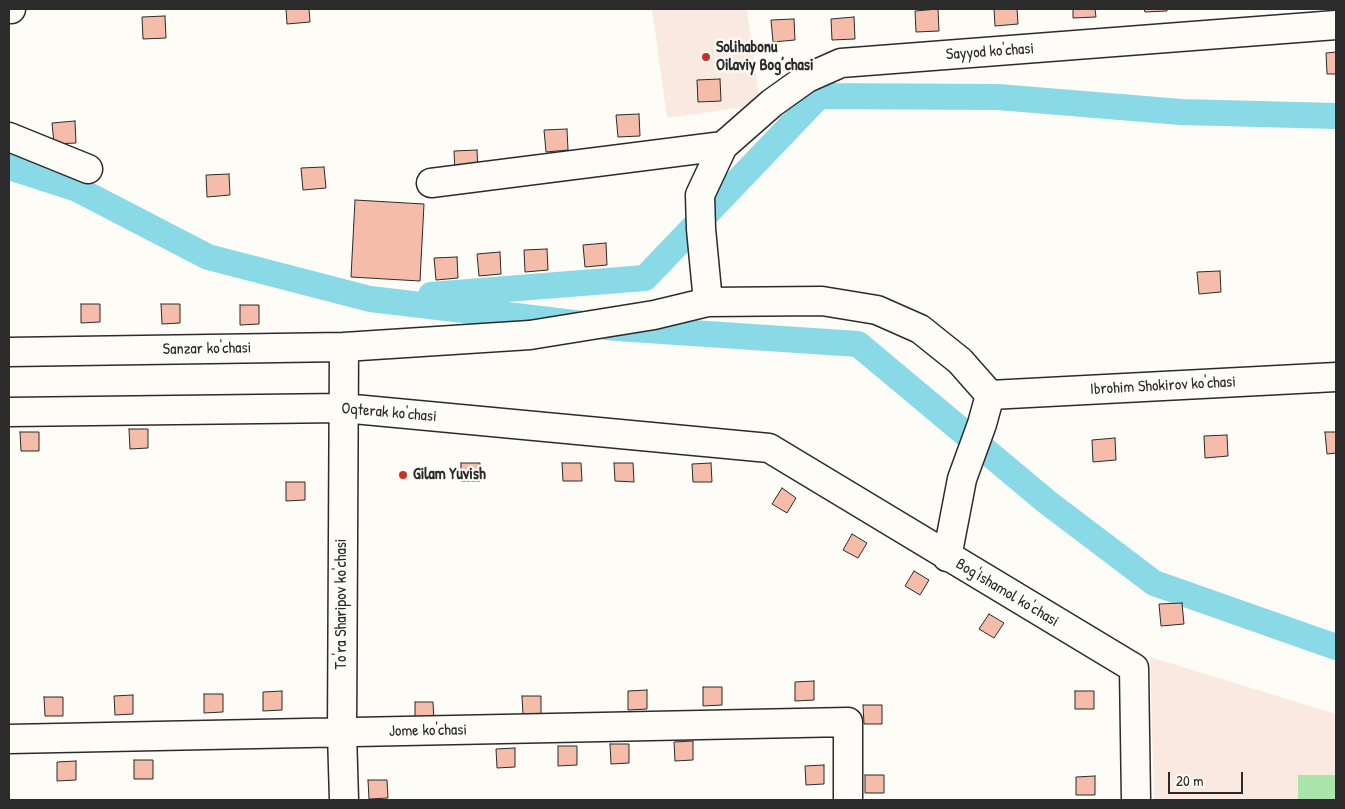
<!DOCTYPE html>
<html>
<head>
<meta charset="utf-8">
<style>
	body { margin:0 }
	#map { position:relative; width:1345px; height:809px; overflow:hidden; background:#fdfcf7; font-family:"Patrick Hand",sans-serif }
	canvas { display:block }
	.frame { position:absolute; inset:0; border:10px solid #2b2b2b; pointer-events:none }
	.scale { position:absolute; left:1168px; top:772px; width:75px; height:22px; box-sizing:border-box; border:2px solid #2b2b2b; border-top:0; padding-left:6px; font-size:15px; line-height:18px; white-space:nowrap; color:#2b2b2b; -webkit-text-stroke:4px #fdfcf7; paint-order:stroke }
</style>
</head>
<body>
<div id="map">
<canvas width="1345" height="809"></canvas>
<div class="frame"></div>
<div class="scale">20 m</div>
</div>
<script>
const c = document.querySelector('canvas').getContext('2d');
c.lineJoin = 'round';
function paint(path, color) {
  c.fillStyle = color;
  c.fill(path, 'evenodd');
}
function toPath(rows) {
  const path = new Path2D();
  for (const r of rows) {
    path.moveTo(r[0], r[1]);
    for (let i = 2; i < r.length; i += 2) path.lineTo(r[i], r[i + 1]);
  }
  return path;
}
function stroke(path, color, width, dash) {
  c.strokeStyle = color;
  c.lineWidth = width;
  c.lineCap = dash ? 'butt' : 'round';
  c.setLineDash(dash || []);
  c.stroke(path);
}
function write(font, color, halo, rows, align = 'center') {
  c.font = font + ' "Patrick Hand",sans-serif';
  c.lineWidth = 4.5;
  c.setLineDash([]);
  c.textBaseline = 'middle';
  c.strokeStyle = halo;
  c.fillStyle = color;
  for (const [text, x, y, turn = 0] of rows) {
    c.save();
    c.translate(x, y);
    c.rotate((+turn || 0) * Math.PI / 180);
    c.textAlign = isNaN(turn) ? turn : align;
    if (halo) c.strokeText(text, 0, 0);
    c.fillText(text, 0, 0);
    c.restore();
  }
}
paint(toPath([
	[652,9,747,9,760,105,667,118],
	[1150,657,1336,714,1336,800,1154,800]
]), '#fae9e0');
paint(toPath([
	[1298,775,1336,775,1336,800,1298,800]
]), '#a9e4a9');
stroke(toPath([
	[9,167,77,189,208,257,370,299,617,328,858,344,1047,502,1154,583,1336,647],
	[431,295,645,278,819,96,998,97,1181,112,1336,116]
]), '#89d9e6', 26);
const building = toPath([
	[286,9,309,9,310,22,287,24,286,9],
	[938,9,939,31,916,32,915,11,938,9],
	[994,9,1017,9,1018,24,995,26,994,9],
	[1073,9,1095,9,1096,17,1073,18,1073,9],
	[1144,9,1167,9,1167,11,1145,12,1144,9],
	[165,16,166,38,143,39,142,17,165,16],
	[854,17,855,39,832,40,831,19,854,17],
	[794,19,795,40,773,42,771,20,794,19],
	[1336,52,1336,74,1327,74,1326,53,1336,52],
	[720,79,721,101,698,102,697,80,720,79],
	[639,114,640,136,618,137,616,115,639,114],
	[75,121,76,143,54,144,52,123,75,121],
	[567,129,568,150,546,152,544,130,567,129],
	[477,150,478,171,455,173,454,151,477,150],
	[324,167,326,188,303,190,301,168,324,167],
	[229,174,230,195,207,197,206,175,229,174],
	[355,200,424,204,420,281,351,277,355,200],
	[606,243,607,265,585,267,583,245,606,243],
	[547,249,548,270,525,272,524,250,547,249],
	[500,252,501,274,479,276,477,254,500,252],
	[457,257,458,278,436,280,434,258,457,257],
	[1220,271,1221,292,1199,294,1197,272,1220,271],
	[81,304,100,304,100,322,81,323,81,304],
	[161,304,180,304,180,323,162,324,161,304],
	[240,305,259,305,259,324,240,325,240,305],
	[129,429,148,429,148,448,130,449,129,429],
	[20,432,39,432,39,451,21,451,20,432],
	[1325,432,1336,432,1336,453,1327,454,1325,432],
	[1227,435,1228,456,1205,458,1204,436,1227,435],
	[1115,438,1116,460,1093,462,1092,440,1115,438],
	[461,463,480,463,480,481,461,481,461,463],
	[562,463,581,463,582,481,563,481,562,463],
	[614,463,633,463,634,482,615,481,614,463],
	[711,463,712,482,693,482,692,464,711,463],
	[286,482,305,482,305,500,286,501,286,482],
	[782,488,796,498,787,513,772,504,782,488],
	[852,534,867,543,858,558,843,550,852,534],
	[914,571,929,580,920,595,905,586,914,571],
	[1182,603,1184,624,1161,626,1159,604,1182,603],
	[989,614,1004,623,994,638,979,629,989,614],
	[814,681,814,700,795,701,795,682,814,681],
	[703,687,722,687,722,705,703,706,703,687],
	[647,690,647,709,628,710,628,691,647,690],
	[282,691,282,710,263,711,263,692,282,691],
	[1075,691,1094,691,1094,709,1075,709,1075,691],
	[204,694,223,694,223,712,204,713,204,694],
	[133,695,133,714,115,715,114,696,133,695],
	[522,696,541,696,541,715,523,715,522,696],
	[44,697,63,697,63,716,45,716,44,697],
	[415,702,433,702,434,721,415,722,415,702],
	[863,705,882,705,882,724,864,724,863,705],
	[693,741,693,760,675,761,674,742,693,741],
	[610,744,629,744,629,763,611,764,610,744],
	[558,746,577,746,577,765,558,766,558,746],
	[515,748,515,767,497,768,496,749,515,748],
	[134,760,153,760,153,779,134,779,134,760],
	[76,761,76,780,57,781,57,762,76,761],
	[824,765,824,784,806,785,805,766,824,765],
	[865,775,884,775,884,793,865,793,865,775],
	[1095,776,1095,795,1076,795,1076,777,1095,776],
	[368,780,387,780,388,798,369,799,368,780]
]);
paint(building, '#f4bca9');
stroke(building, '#2b2b2b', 1);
const minor = toPath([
	[9,9,11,9],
	[9,137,88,169],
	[431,183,723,146],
	[708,302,701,229,700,195,723,146,772,103,807,78,841,63,1336,25],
	[344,347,530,335,654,315,708,302,822,301,877,310,920,329,960,361,990,395,982,424,962,479,947,557],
	[9,352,344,347,342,733,344,800],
	[990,395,1336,377],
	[9,412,343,408,769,448,1134,668,1136,800],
	[9,739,848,722,848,800]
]);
stroke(minor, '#2b2b2b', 31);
stroke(minor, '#fdfcf7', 28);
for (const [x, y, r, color] of [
	[706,57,5,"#c8321e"],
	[403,475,5,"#c8321e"]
]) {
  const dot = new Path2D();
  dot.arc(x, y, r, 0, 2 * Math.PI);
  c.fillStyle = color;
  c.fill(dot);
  stroke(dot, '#fdfcf7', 2);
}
write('bold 16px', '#2b2b2b', '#fdfcf7', [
	["Solihabonu",716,48],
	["Oilaviy Bog’chasi",716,66],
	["Gilam Yuvish",413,475]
], 'left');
write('16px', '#2b2b2b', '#fdfcf7', [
	["Sayyod ko'chasi",990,52,-4],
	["Sanzar ko'chasi",207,349,-1],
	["Ibrohim Shokirov ko'chasi",1163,386,-3],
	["Oqterak ko'chasi",389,413,5],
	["Bog'ishamol ko'chasi",1007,593,31],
	["To'ra Sharipov ko'chasi",342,604,-90],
	["Jome ko'chasi",428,731,-1]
]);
</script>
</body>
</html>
